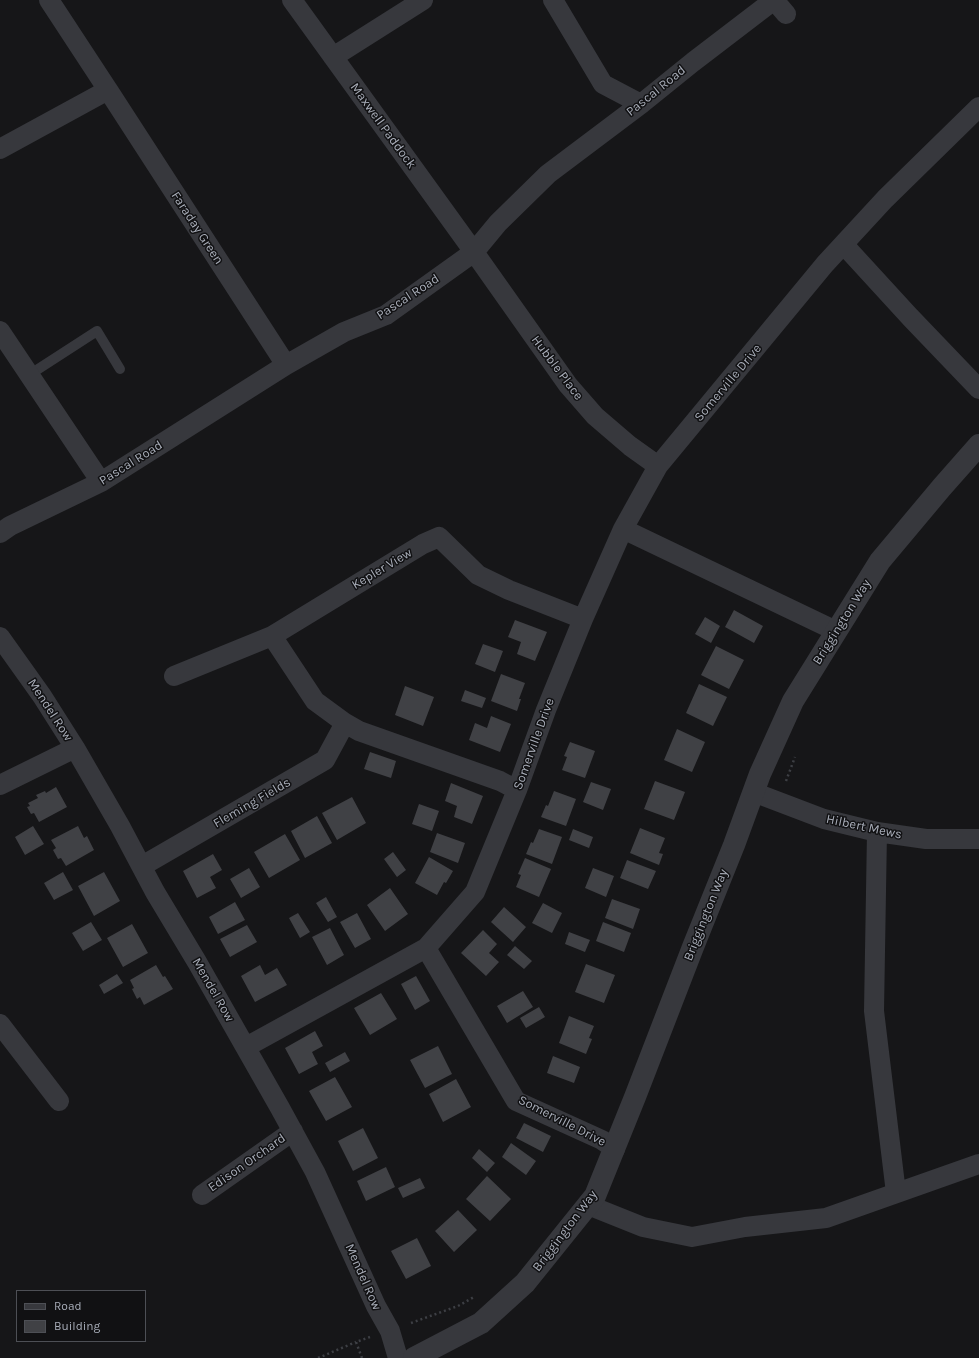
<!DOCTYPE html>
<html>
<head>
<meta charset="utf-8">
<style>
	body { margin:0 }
	#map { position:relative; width:979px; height:1358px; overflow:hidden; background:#161618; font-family:Karla,sans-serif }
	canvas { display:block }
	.legend { position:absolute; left:16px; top:1290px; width:130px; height:52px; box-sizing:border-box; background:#111113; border:1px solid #4d4f55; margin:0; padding:5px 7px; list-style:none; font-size:12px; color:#a8adb8 }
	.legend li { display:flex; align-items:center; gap:8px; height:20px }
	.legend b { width:20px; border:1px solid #4d4f55 }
</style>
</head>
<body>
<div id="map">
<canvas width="979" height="1358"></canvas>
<ul class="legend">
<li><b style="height:5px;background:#37383d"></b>Road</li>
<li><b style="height:11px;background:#404145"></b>Building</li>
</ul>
</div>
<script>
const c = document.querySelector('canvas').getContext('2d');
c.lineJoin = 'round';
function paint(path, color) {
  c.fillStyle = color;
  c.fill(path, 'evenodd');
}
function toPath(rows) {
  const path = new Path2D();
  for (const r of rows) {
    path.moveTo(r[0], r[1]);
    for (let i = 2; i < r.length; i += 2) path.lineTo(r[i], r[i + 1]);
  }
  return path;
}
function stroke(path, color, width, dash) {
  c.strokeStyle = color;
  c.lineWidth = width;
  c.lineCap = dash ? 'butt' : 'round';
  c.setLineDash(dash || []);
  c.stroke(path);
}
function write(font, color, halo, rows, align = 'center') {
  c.font = font + ' Karla,sans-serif';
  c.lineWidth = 3;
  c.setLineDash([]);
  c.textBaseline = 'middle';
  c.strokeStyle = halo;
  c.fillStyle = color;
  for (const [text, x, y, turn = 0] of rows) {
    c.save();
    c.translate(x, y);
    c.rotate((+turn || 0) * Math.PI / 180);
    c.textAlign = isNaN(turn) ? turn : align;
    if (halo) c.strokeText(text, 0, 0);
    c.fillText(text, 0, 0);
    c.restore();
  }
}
paint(toPath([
	[734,610,763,626,754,643,725,627],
	[705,617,720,626,711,643,695,634],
	[515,620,547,632,535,661,517,654,521,642,508,637],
	[483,644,503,651,495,672,475,664],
	[716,646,744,660,729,689,701,675],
	[501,674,525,683,519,699,521,699,517,711,491,701],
	[699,684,727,697,713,726,686,713],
	[405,686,434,697,423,726,395,715],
	[465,690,486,698,482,708,461,701],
	[491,716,511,724,500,752,469,740,475,723,487,728],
	[677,729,705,742,692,772,664,760],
	[570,742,595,751,585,778,562,770,567,757,564,756],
	[370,752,396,761,391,778,364,769],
	[655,781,685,792,674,820,644,809],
	[591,782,611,789,603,810,583,802],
	[451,783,483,796,472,824,454,817,457,806,445,801],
	[56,787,67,807,39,822,34,813,31,814,27,807,30,806,28,803,38,798,36,795,45,791,46,793],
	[554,791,576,799,566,826,541,817,546,805,548,806],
	[352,797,366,823,337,840,322,813],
	[419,804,439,811,432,831,412,824],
	[317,816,332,843,305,858,291,831],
	[33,826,44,844,25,855,15,837],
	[78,826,84,838,87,836,94,850,66,866,61,858,58,859,53,850,56,848,51,840],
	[640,828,665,838,659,853,663,854,659,865,630,853],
	[539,829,562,837,552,864,526,854,531,842,533,843],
	[573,829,593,837,589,848,569,840],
	[437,833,465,843,458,863,430,852],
	[285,834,300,860,269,878,254,852],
	[393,852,406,870,397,877,384,859],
	[213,854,222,870,210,877,216,888,197,898,183,871],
	[429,857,453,871,446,883,444,882,437,895,415,883],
	[525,858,551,869,539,897,516,887,521,875,518,874],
	[627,860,656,871,648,889,620,878],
	[249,868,260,887,241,898,230,879],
	[593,868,614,876,606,897,585,888],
	[63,872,73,890,54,900,44,883],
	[104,872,120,901,94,916,78,886],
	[390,888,408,914,385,931,367,905],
	[326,897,337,917,328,922,316,903],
	[612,899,640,909,633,929,605,918],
	[235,902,245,920,218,934,209,917],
	[543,903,562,913,552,933,532,923],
	[504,907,526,927,513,942,491,922],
	[298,913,310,932,300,938,289,918],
	[357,913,371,939,355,948,340,922],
	[91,922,102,940,83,951,72,933],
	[603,922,631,933,624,952,596,941],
	[132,924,148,953,123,967,107,938],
	[247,925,257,942,230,957,220,939],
	[330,928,344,955,327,965,312,937],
	[483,930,497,944,489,953,499,962,486,976,461,953],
	[569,932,590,940,585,952,565,944],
	[515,946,532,961,524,969,507,955],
	[586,964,615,975,604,1003,575,992],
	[156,965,163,977,165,976,173,989,144,1005,140,997,137,999,132,989,134,988,130,980],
	[260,965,265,975,277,968,287,985,255,1002,241,976],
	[117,974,123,983,104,994,99,985],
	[416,976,430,1001,415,1010,401,984],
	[523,991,533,1007,507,1023,497,1006],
	[381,993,397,1019,370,1035,354,1008],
	[539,1007,545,1017,526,1028,520,1018],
	[569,1016,594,1026,589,1038,592,1039,586,1054,559,1043],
	[315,1031,323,1046,312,1052,318,1064,299,1074,285,1048],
	[438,1046,452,1074,425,1088,410,1060],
	[345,1052,350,1061,330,1072,325,1063],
	[553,1056,580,1067,574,1083,547,1073],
	[335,1077,352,1107,326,1121,309,1091],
	[456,1079,471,1107,443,1122,429,1094],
	[524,1123,551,1136,543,1152,516,1138],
	[363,1128,378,1158,353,1171,338,1141],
	[511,1143,536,1161,526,1175,502,1157],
	[479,1149,495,1163,487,1172,472,1158],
	[386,1167,395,1187,366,1201,357,1181],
	[487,1176,511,1199,490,1221,466,1199],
	[420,1178,425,1188,403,1198,398,1188],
	[458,1210,477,1230,454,1252,435,1231],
	[417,1238,431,1266,406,1279,391,1251]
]), '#404145');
stroke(toPath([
	[786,781,795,757],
	[411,1323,458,1306,474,1297],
	[318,1358,356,1342],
	[362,1358,356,1342,370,1337]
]), '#3d3f44', 2.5, [2, 3]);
stroke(toPath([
	[29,375,97,331,120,369]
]), '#37383d', 10);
stroke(toPath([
	[49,0,108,90],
	[292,0,474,252,568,385,595,416,630,446,658,466],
	[553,0,603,84,641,104],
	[774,0,786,14],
	[333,57,423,0],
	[0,149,108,90,286,365],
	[844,245,910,317,979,389],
	[0,331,101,482],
	[623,529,836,631],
	[0,533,10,526,101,482,286,365,344,332,386,315,474,252,498,223,548,174,641,104,693,62,774,0],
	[272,636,315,701,345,723,359,731,500,781,517,790],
	[0,637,42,696,75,748,120,826,155,892,197,962,280,1108,315,1172,376,1306,390,1331,398,1358],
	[174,676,272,636,423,544,439,537,478,575,509,590,583,619],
	[0,785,75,748],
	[753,792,824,819,877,832,926,839,979,839],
	[877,832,874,1011,896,1193],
	[142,866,325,760,345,723],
	[426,948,516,1101,602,1140,615,1149],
	[0,1024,59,1101],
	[246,1047,426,948,475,892,517,790,546,710,583,619,623,529,658,466,825,264,885,199,979,107],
	[202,1195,293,1131],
	[588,1205,643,1227,692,1237,745,1227,826,1218,979,1164]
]), '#37383d', 20);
stroke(toPath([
	[414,1358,481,1323,525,1283,595,1196,635,1097,693,947,734,845,760,774,793,701,880,561,942,487,979,445]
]), '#37383d', 22);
write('13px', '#a8adb8', '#111113', [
	["Pascal Road",656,91,-39],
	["Maxwell Paddock",383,126,54],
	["Faraday Green",197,228,57],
	["Pascal Road",408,297,-33],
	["Hubble Place",557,368,53],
	["Somerville Drive",728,383,-50],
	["Pascal Road",131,463,-32],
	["Kepler View",382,569,-31],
	["Briggington Way",842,622,-58],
	["Mendel Row",50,710,57],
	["Somerville Drive",534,744,-70],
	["Fleming Fields",252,803,-30],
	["Hilbert Mews",864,827,12],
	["Briggington Way",706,915,-68],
	["Mendel Row",213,990,60],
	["Somerville Drive",562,1121,27],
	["Edison Orchard",247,1163,-35],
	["Briggington Way",565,1231,-53],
	["Mendel Row",363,1277,66]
]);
</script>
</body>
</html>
